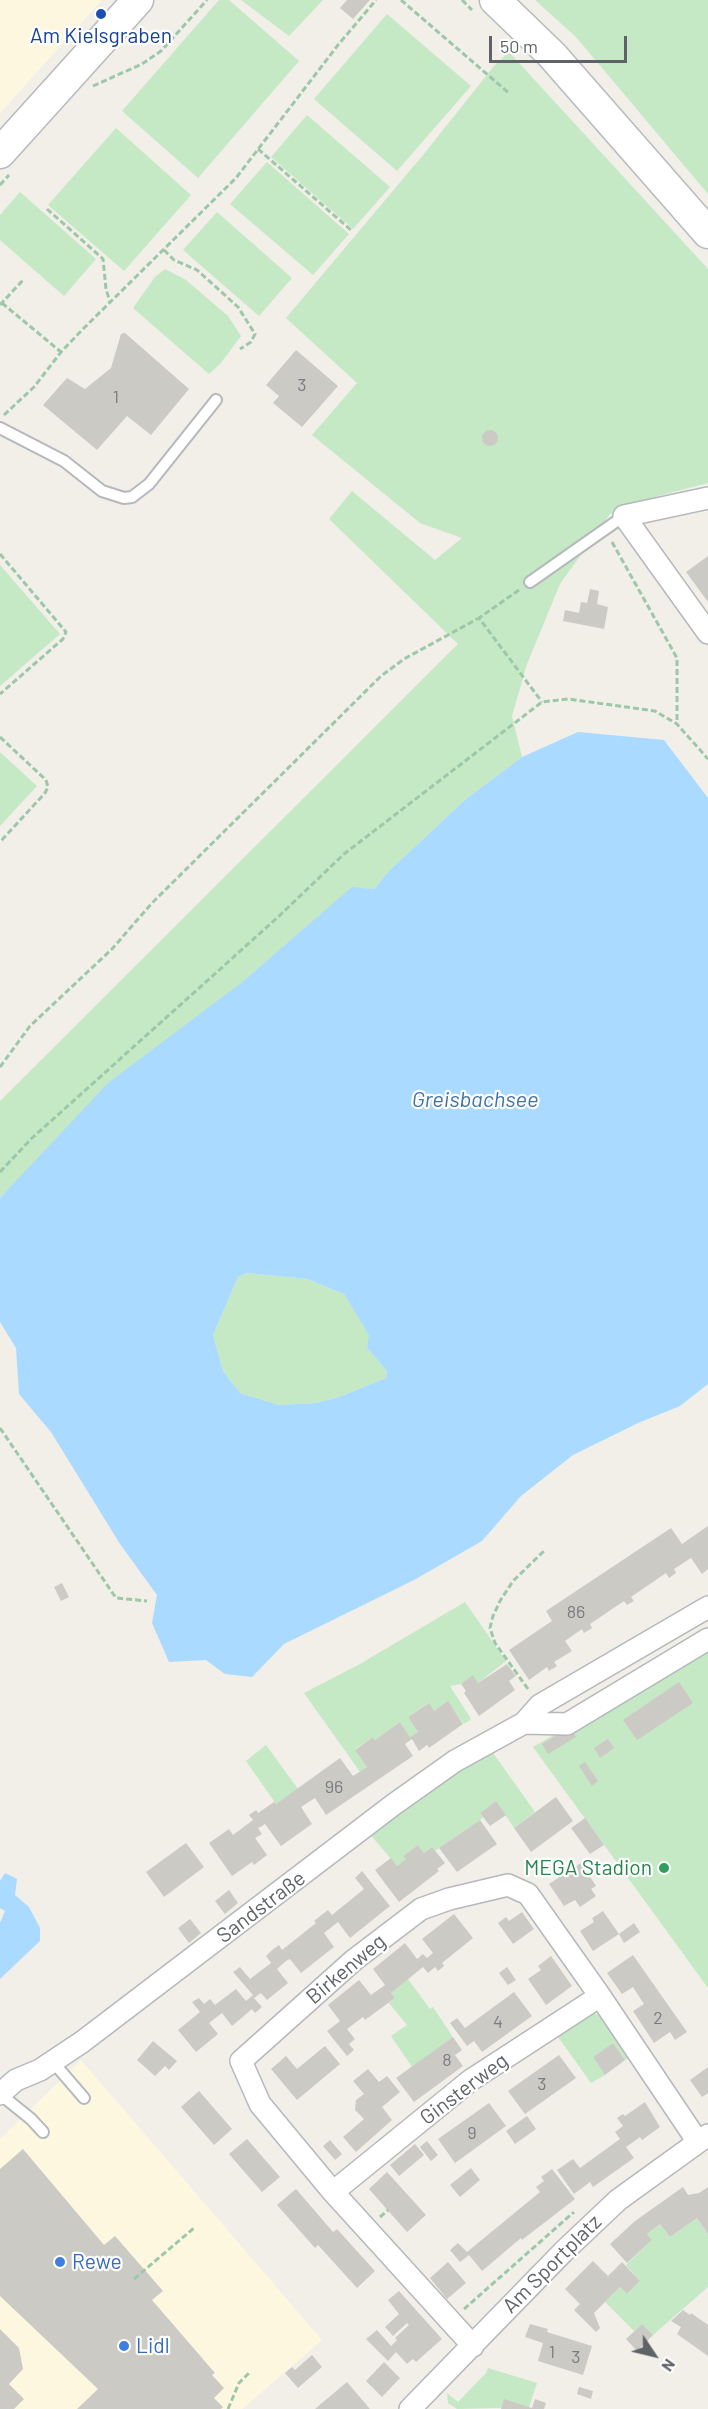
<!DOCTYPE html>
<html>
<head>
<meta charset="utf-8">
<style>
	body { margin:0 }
	#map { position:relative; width:708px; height:2409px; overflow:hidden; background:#f1efe8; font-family:Barlow,sans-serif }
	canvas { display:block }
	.north { position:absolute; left:624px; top:2325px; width:60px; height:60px; -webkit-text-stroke:4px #fff; paint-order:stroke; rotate:125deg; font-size:16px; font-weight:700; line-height:24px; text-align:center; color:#5f6368 }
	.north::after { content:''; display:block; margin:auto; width:21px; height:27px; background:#5f6368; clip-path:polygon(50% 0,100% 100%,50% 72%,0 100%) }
	.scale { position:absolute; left:489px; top:36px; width:138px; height:27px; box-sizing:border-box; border:3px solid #5f6368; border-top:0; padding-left:8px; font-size:18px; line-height:21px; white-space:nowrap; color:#5f6368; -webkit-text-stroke:4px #fff; paint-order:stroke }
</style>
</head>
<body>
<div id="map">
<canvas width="708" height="2409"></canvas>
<div class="north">N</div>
<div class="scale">50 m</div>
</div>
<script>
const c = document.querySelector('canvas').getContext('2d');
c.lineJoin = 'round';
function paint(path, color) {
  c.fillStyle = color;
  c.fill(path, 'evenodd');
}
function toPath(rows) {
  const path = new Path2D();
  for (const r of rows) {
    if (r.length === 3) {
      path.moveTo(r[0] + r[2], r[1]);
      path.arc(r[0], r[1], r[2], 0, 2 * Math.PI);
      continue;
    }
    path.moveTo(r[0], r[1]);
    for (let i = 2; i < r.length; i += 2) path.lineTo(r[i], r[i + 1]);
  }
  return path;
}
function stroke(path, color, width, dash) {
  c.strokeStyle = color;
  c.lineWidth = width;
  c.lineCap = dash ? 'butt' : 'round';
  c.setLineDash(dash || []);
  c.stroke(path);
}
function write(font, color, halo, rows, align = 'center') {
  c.font = font + ' Barlow,sans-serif';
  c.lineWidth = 4.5;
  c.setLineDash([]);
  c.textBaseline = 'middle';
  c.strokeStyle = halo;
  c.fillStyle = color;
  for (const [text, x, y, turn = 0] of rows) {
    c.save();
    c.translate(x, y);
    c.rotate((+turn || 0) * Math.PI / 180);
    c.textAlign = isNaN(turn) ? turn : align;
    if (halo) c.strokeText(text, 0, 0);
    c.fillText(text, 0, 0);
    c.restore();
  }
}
paint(toPath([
	[0,0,102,0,0,113],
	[81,2060,322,2340,242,2409,0,2409,0,2139]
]), '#fef7e0');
paint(toPath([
	[219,0,229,0,299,61,198,178,122,111],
	[241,0,323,0,289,36],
	[535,0,708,0,708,194,576,37],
	[387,14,471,86,397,171,314,99],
	[509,52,708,269,708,483,658,496,610,514,560,584,527,664,512,716,522,757,466,799,389,871,374,889,352,888,241,983,0,1198,0,1101,458,644,329,519,352,491,435,560,462,538,420,523,312,435,357,383,286,318,423,155,494,66],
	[307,115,390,187,353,229,271,157],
	[116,128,191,195,124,271,48,205],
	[267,162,349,234,313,275,230,204],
	[20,192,96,259,64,296,0,240,0,215],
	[217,212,292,278,259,316,183,250],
	[165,269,186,280,228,316,241,336,220,364,209,374,133,308,155,277],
	[0,565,60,634,0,686],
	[0,752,37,786,0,826],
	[247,1273,307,1279,344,1294,370,1335,367,1348,387,1371,386,1378,339,1397,316,1403,279,1405,240,1393,223,1371,213,1335,238,1277],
	[465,1602,506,1661,478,1683,473,1676,461,1684,450,1686,471,1719,464,1724,448,1702,434,1711,428,1703,408,1717,418,1732,410,1737,400,1722,375,1740,373,1737,355,1749,367,1767,360,1772,304,1693,360,1664],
	[708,1645,708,1988,533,1747],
	[266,1745,298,1789,276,1804,246,1761],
	[491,1750,535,1812,514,1828,496,1801,480,1813,483,1817,480,1820,435,1851,432,1847,424,1853,418,1845,404,1855,406,1859,397,1866,369,1833,394,1812],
	[408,1979,430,2009,433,2007,453,2037,412,2067,391,2036,407,2025,389,2003,395,1998,391,1993],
	[591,2013,602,2015,632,2056,625,2060,613,2043,593,2057,605,2075,591,2083,556,2034],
	[697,2218,708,2234,708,2287,653,2335,642,2324,634,2331,605,2302,620,2287,627,2294,640,2281,626,2265,652,2240,647,2234,660,2224,670,2237],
	[488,2368,537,2383,529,2407,457,2409,448,2403,447,2393,458,2402,486,2373]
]), '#c5e8c5');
paint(toPath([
	[578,732,664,740,708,798,708,1384,680,1406,638,1423,573,1455,521,1496,482,1541,414,1580,284,1644,252,1677,225,1674,206,1660,169,1662,152,1623,157,1595,120,1544,51,1432,19,1394,16,1348,0,1322,0,1198,108,1083,241,983,352,887,374,889,389,871,466,799,522,757],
	[247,1273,307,1279,344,1294,369,1335,367,1348,387,1371,386,1378,339,1397,316,1403,279,1405,240,1393,223,1371,213,1335,238,1277],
	[5,1873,17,1879,15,1895,29,1907,40,1928,40,1941,0,1979,0,1923,5,1911,0,1908,0,1881]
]), '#aadaff');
paint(toPath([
	[347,0,370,0,353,19,340,8],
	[125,333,189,389,151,435,127,416,97,450,43,405,67,378,85,389,111,368,121,334],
	[296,350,338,386,302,427,273,403,279,396,266,385],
	[490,438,8],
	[708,556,708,602,686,572],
	[590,589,599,591,597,604,608,607,604,629,563,621,565,610,579,613,581,602,587,603],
	[708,1526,708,1569,702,1574,691,1558,674,1569,676,1573,669,1578,666,1573,631,1597,634,1601,627,1605,624,1601,590,1624,592,1628,584,1633,582,1629,565,1641,572,1651,554,1662,557,1666,549,1671,547,1667,529,1680,509,1650,552,1621,546,1611,671,1528,682,1544],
	[62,1583,69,1597,61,1601,54,1587],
	[507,1664,516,1676,509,1681,515,1690,479,1716,464,1693,466,1691,461,1684,473,1675,478,1683],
	[679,1682,693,1703,637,1740,623,1720],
	[448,1701,463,1724,429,1748,427,1745,419,1751,412,1739,405,1744,413,1756,326,1815,315,1798,301,1807,312,1824,281,1846,265,1824,262,1826,258,1828,262,1834,255,1838,267,1855,254,1865,252,1862,232,1876,209,1843,229,1829,233,1835,253,1820,249,1815,256,1810,258,1813,274,1802,276,1804,340,1758,353,1776,367,1767,355,1750,373,1737,375,1740,400,1722,410,1737,418,1732,408,1717,429,1703,434,1711],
	[570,1727,576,1737,548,1754,542,1744],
	[608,1739,614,1748,600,1758,594,1748],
	[585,1762,598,1781,592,1786,579,1766],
	[556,1797,573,1821,531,1852,514,1828],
	[496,1801,506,1815,490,1826,480,1813],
	[585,1818,604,1845,590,1854,571,1828],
	[480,1820,497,1844,457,1872,439,1848],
	[186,1843,204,1867,164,1897,146,1872],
	[418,1845,424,1853,432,1847,445,1863,437,1869,439,1871,399,1902,375,1870,391,1858,397,1866,406,1859,403,1856],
	[581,1863,596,1886,591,1889,596,1896,580,1907,575,1900,564,1906,549,1884],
	[362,1871,390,1906,350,1938,338,1922,324,1933,334,1947,301,1973,290,1959,286,1961,277,1969,288,1983,267,2000,261,1993,254,1998,262,2007,255,2013,252,2009,232,2026,222,2013,209,2023,218,2034,196,2052,178,2030,200,2012,192,2002,199,1998,204,2004,210,1999,215,2005,236,1989,246,2001,253,1995,233,1972,240,1967,250,1979,271,1963,266,1956,272,1950,279,1945,282,1950,316,1923,314,1921,328,1910,332,1915,364,1889,355,1878],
	[229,1890,238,1903,225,1914,215,1901],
	[603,1911,619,1934,634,1923,640,1932,624,1943,619,1934,593,1951,580,1931,594,1922,592,1918],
	[522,1912,534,1929,513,1944,498,1923,506,1917,509,1921],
	[454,1914,473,1938,442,1963,444,1966,438,1971,435,1967,428,1973,423,1967,391,1993,395,1998,365,2020,363,2017,347,2029,355,2039,349,2044,354,2050,347,2056,327,2031,340,2021,328,2005,359,1980,371,1995,385,1985,373,1969,405,1943,417,1959,423,1954,427,1958,433,1953,422,1939],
	[190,1919,201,1933,189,1943,178,1928],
	[633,1955,687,2032,675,2040,670,2032,654,2043,633,2011,644,2004,640,1998,633,1987,622,1994,607,1973],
	[551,1956,572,1986,546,2005,528,1979,541,1970,538,1966],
	[507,1967,516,1980,508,1985,499,1973],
	[514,1992,532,2016,482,2052,474,2041,467,2046,450,2023,457,2018,465,2028],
	[453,2037,462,2050,455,2055,463,2066,414,2102,396,2078],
	[153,2041,177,2061,169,2070,165,2066,155,2076,137,2060],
	[613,2043,625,2060,605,2075,593,2057],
	[325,2046,340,2064,297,2100,271,2069,286,2056,297,2069],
	[559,2055,576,2078,525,2114,508,2091],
	[708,2067,708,2093,702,2097,690,2080],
	[368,2069,379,2082,387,2076,400,2092,382,2107,392,2120,356,2152,343,2137,364,2119,355,2110,356,2100,364,2094,353,2081],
	[199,2091,232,2129,214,2145,181,2107],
	[645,2102,660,2127,642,2140,640,2137,626,2147,634,2158,593,2187,590,2182,574,2194,557,2170,573,2159,580,2168,620,2139,615,2132,623,2126,617,2118,623,2114,625,2116],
	[489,2103,506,2126,455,2163,438,2139],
	[527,2116,536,2129,515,2144,506,2131],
	[247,2139,280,2177,262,2192,229,2154],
	[330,2140,342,2154,335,2160,323,2146],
	[427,2141,438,2155,431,2161,420,2147],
	[415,2144,424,2155,399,2176,390,2165],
	[23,2149,104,2245,115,2236,163,2291,152,2300,215,2373,212,2375,224,2388,214,2398,223,2407,221,2409,77,2409,98,2389,0,2296,0,2169],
	[471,2168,480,2180,460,2197,450,2185],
	[552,2169,575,2199,522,2240,521,2238,482,2271,469,2255,460,2262,450,2250,458,2243,467,2252,540,2192,536,2187,544,2181,541,2177],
	[387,2172,426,2215,407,2232,369,2189],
	[683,2187,688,2195,699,2193,708,2187,708,2234,697,2218,670,2237,660,2224,647,2234,652,2240,627,2263,610,2244,635,2221],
	[296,2189,333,2232,337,2229,375,2271,357,2288,318,2245,315,2248,277,2205],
	[593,2261,608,2276,622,2262,640,2281,627,2294,620,2287,594,2313,600,2328,596,2332,574,2310,580,2304,565,2289],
	[448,2262,466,2283,447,2299,430,2278],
	[399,2291,442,2339,416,2362,413,2359,407,2364,396,2352,388,2361,366,2339,377,2330,391,2346,397,2340,395,2338,409,2325,407,2323,393,2336,385,2327,399,2314,388,2300],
	[683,2310,690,2315,691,2313,708,2325,708,2356,677,2334,681,2327,671,2321],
	[530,2324,548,2329,547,2332,592,2346,583,2375,538,2361,543,2343,525,2337],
	[642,2324,653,2335,637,2351,626,2339],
	[0,2329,19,2348,23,2369,9,2384,24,2399,14,2409,0,2409],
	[312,2355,322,2367,298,2388,285,2373,292,2367,295,2370],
	[384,2362,400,2378,382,2397,366,2381],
	[347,2382,370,2409,315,2409,322,2403],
	[579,2387,593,2391,591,2399,577,2394],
	[504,2399,532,2408,535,2399,546,2403,544,2409,501,2409]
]), '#cccac5');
const lane = toPath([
	[0,428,64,461,102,491,124,498,132,497,149,484,216,400],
	[530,582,624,516],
	[53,2062,84,2098],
	[0,2094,31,2119,43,2132]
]);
const street = toPath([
	[708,498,624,516,708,633],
	[524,1723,567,1724,708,1639],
	[0,2094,16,2080,40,2070,82,2042,393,1805,455,1761,524,1723,540,1705,708,1607],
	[333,2192,471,2080,600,1996],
	[473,2346,333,2192,260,2104,241,2061,250,2053,354,1960,421,1909,449,1899,508,1885,528,1894,600,1996,698,2142],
	[410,2409,563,2252,618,2200,708,2135]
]);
const secondary = toPath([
	[495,0,552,55,708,233],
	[0,153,138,0]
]);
stroke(lane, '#b5b8bc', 14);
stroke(street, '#b5b8bc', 24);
stroke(secondary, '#b6babf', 33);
stroke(toPath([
	[401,0,510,94],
	[462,0,472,10],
	[93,86,142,64,161,51,207,0],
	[258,149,351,230],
	[0,185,9,175],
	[47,209,103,259,106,289,110,302],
	[164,250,174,260,197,270,238,307,255,334,251,342,240,349],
	[2,303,61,352],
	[0,305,23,280],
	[4,415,34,387,61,352,83,329,236,178,338,45,376,0],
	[612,542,677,658,677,724],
	[0,554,66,632,63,639,0,694],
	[519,590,479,618,542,702],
	[0,737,46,780,48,787,45,793,0,842],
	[0,1067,30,1026,112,949,152,903,381,676,404,659,479,618],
	[0,1172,31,1139,277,918,344,854,542,702,568,699,655,711,677,724,708,759],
	[0,1428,116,1598,147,1601],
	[528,1689,495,1643,490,1628,493,1616,500,1601,513,1581,545,1550],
	[380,2217,388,2210],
	[134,2279,194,2228],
	[464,2309,574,2212],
	[228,2409,239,2383,250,2372]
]), '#9cc7a9', 3, [6, 3]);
stroke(lane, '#fff', 10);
stroke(street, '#fff', 21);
stroke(secondary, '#fff', 30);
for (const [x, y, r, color] of [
	[101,14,6,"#1a4fb4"],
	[664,1868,6,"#2e9e5b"],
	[60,2262,6,"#3f7fe0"],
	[124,2346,6,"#3f7fe0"]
]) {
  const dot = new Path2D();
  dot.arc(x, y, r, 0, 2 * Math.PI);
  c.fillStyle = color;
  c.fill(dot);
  stroke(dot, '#fff', 2);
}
write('18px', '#7a7d7f', null, [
	["3",302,385],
	["1",116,397],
	["86",576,1612],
	["96",334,1787],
	["2",658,2018],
	["4",498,2022],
	["8",447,2060],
	["3",542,2084],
	["9",472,2133],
	["1",552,2352],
	["3",576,2357]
]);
write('21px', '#164399', '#fff', [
	["Am Kielsgraben",101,36]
]);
write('21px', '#27864d', '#fff', [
	["MEGA Stadion",652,1868]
], 'right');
write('21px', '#5f6368', '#fff', [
	["Sandstraße",261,1907,-37],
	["Birkenweg",346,1969,-40],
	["Ginsterweg",464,2089,-37],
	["Am Sportplatz",552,2264,-45]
]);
write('21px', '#366cbe', '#fff', [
	["Rewe",72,2262],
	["Lidl",136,2346]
], 'left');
write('italic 22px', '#4174aa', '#fff', [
	["Greisbachsee",475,1100]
]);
</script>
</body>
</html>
